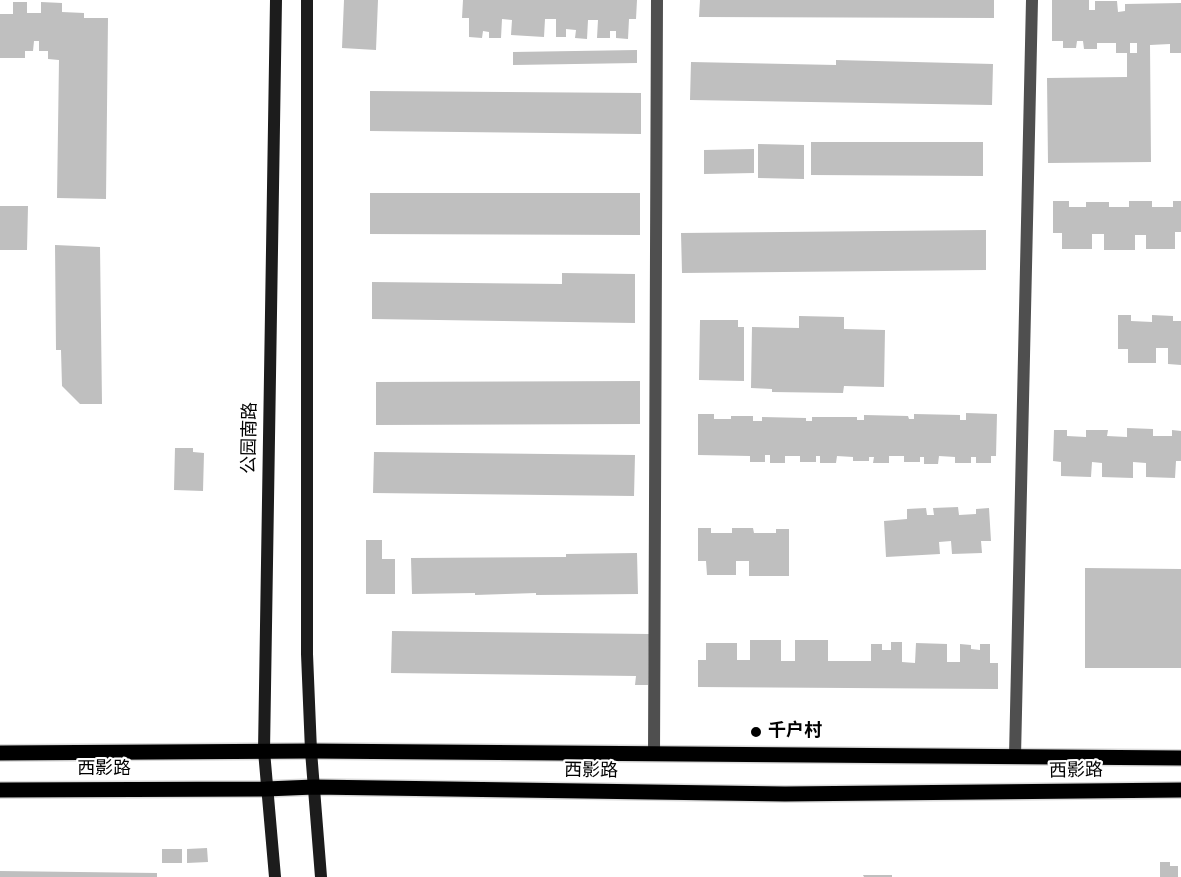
<!DOCTYPE html>
<html>
<head>
<meta charset="utf-8">
<style>
	body { margin:0 }
	canvas { display:block; background:#fff }
</style>
</head>
<body>
<canvas width="1181" height="877"></canvas>
<script>
const c = document.querySelector('canvas').getContext('2d');
c.lineJoin = 'round';
function paint(path, color) {
  c.fillStyle = color;
  c.fill(path, 'evenodd');
}
function toPath(rows) {
  const path = new Path2D();
  for (const r of rows) {
    path.moveTo(r[0], r[1]);
    for (let i = 2; i < r.length; i += 2) path.lineTo(r[i], r[i + 1]);
  }
  return path;
}
function stroke(path, color, width, dash) {
  c.strokeStyle = color;
  c.lineWidth = width;
  c.lineCap = dash ? 'butt' : 'round';
  c.setLineDash(dash || []);
  c.stroke(path);
}
function write(font, color, halo, rows, align = 'center') {
  c.font = font + ' "Source Sans 3","Noto Sans SC",sans-serif';
  c.lineWidth = 4.5;
  c.setLineDash([]);
  c.textBaseline = 'middle';
  c.strokeStyle = halo;
  c.fillStyle = color;
  for (const [text, x, y, turn = 0] of rows) {
    c.save();
    c.translate(x, y);
    c.rotate((+turn || 0) * Math.PI / 180);
    c.textAlign = isNaN(turn) ? turn : align;
    if (halo) c.strokeText(text, 0, 0);
    c.fillText(text, 0, 0);
    c.restore();
  }
}
paint(toPath([
	[344,0,378,0,376,50,342,48],
	[463,0,637,0,636,19,629,19,628,39,616,38,616,31,610,31,610,38,597,38,598,20,588,20,587,39,575,38,576,30,566,29,566,37,556,37,556,19,545,19,544,37,511,35,512,20,502,19,501,38,489,38,489,32,483,31,482,38,469,37,469,18,462,18],
	[700,0,994,0,994,18,699,17],
	[1052,0,1089,0,1089,10,1095,10,1095,1,1117,1,1118,12,1125,11,1125,4,1181,3,1181,53,1170,53,1170,44,1150,45,1151,162,1048,163,1047,78,1127,77,1127,53,1116,53,1116,43,1097,43,1097,49,1084,49,1083,41,1077,41,1076,48,1063,48,1063,41,1052,41],
	[1130,43,1137,43,1137,53,1130,53],
	[13,2,27,2,27,13,41,13,41,2,62,3,62,12,84,13,84,18,108,18,106,199,57,198,59,60,48,59,48,51,39,51,39,41,34,41,33,51,25,51,25,58,0,58,0,14,13,14],
	[637,50,637,63,513,65,513,52],
	[836,60,993,64,992,105,690,100,691,62,836,65],
	[370,91,641,93,641,134,370,131],
	[811,142,983,142,983,176,811,175],
	[758,144,804,145,804,179,758,178],
	[754,149,754,173,704,174,704,150],
	[370,193,640,193,640,235,370,234],
	[1053,201,1069,201,1069,207,1086,207,1086,202,1109,202,1109,207,1129,207,1129,201,1152,201,1152,207,1173,207,1173,201,1181,201,1181,232,1175,232,1175,249,1146,249,1146,235,1135,235,1135,250,1104,250,1104,234,1092,234,1092,249,1062,249,1062,233,1053,233],
	[0,206,28,206,27,250,0,250],
	[986,230,986,270,682,273,681,233],
	[55,245,100,247,102,404,80,404,62,386,61,350,56,350],
	[562,273,635,274,635,323,372,319,372,282,562,284],
	[1118,315,1131,315,1131,321,1152,322,1152,315,1173,316,1173,321,1181,321,1181,365,1168,364,1168,348,1156,348,1156,363,1128,363,1128,349,1118,349],
	[799,316,844,317,844,329,885,330,884,387,844,386,843,393,772,392,772,389,751,388,752,327,799,328],
	[700,320,738,320,738,327,744,327,744,381,699,380],
	[640,381,640,424,376,425,376,382],
	[966,413,997,414,996,456,991,456,991,463,976,463,976,457,971,457,971,463,955,463,955,457,939,456,938,464,924,464,924,457,920,457,920,462,904,462,904,456,889,456,889,463,873,463,874,457,869,457,869,461,853,461,853,457,837,456,836,463,820,463,820,456,816,456,816,462,800,462,800,456,785,456,785,463,770,463,770,455,765,455,765,462,750,462,750,456,698,455,698,414,714,414,714,419,731,419,731,416,753,416,753,421,762,421,762,417,806,418,806,421,812,421,812,417,857,417,857,420,864,420,864,415,908,416,909,419,914,419,914,414,960,415,960,420,966,420],
	[1127,428,1153,429,1153,436,1172,436,1172,430,1181,431,1181,461,1176,461,1175,478,1146,477,1146,463,1133,462,1133,478,1102,477,1102,463,1092,462,1091,477,1061,476,1061,462,1053,461,1054,430,1067,430,1067,436,1086,437,1086,430,1108,430,1107,436,1127,437],
	[175,448,193,448,193,452,204,453,203,491,174,490],
	[374,452,635,455,634,496,373,493],
	[958,507,959,515,976,514,976,509,989,508,991,541,981,541,982,553,952,554,951,541,939,542,940,554,886,557,884,521,907,519,907,509,926,508,927,515,934,515,933,508],
	[698,528,711,528,711,533,732,533,732,528,753,528,754,533,776,533,776,529,789,529,789,576,749,576,749,561,736,561,736,575,707,575,706,561,698,561],
	[366,540,382,540,382,559,395,559,395,594,366,594],
	[637,553,638,594,536,595,536,593,475,595,475,593,412,594,411,558,566,557,566,554],
	[1085,568,1181,569,1181,668,1085,668],
	[392,631,649,634,648,685,635,685,636,676,391,673],
	[750,640,781,640,781,661,795,661,795,640,828,640,828,661,871,661,871,644,882,644,882,650,891,650,891,642,902,642,902,662,915,663,916,643,947,644,947,662,960,662,960,644,971,645,971,649,980,650,980,644,990,644,990,663,998,663,998,689,698,687,698,660,706,660,706,643,737,643,737,660,750,660],
	[207,848,208,862,187,863,187,849],
	[162,849,182,849,182,863,162,863],
	[1160,862,1170,862,1170,866,1178,866,1178,877,1160,877],
	[0,871,157,873,157,877,0,877],
	[863,875,892,875,892,877,864,877]
]), '#bfbfbf');
const primary = toPath([
	[0,753,311,751,1181,758],
	[0,790,266,789,314,787,785,794,1181,790]
]);
stroke(primary, '#dbdbdb', 18);
stroke(toPath([
	[654,754,657,0],
	[1015,756,1032,0]
]), '#4f4f4f', 12);
stroke(toPath([
	[307,0,307,654,311,751,321,877],
	[275,877,264,751,276,0]
]), '#1c1c1c', 12);
stroke(primary, '#000', 15);
for (const [x, y, r, color] of [
	[756,732,6,"#000"]
]) {
  const dot = new Path2D();
  dot.arc(x, y, r, 0, 2 * Math.PI);
  c.fillStyle = color;
  c.fill(dot);
  stroke(dot, '#fff', 2);
}
write('18px', '#000', '#fff', [
	["公园南路",251,438,-89],
	["西影路",104,770],
	["西影路",591,772,1],
	["西影路",1076,772,-1]
]);
write('bold 18px', '#000', '#fff', [
	["千户村",768,732]
], 'left');
</script>
</body>
</html>
